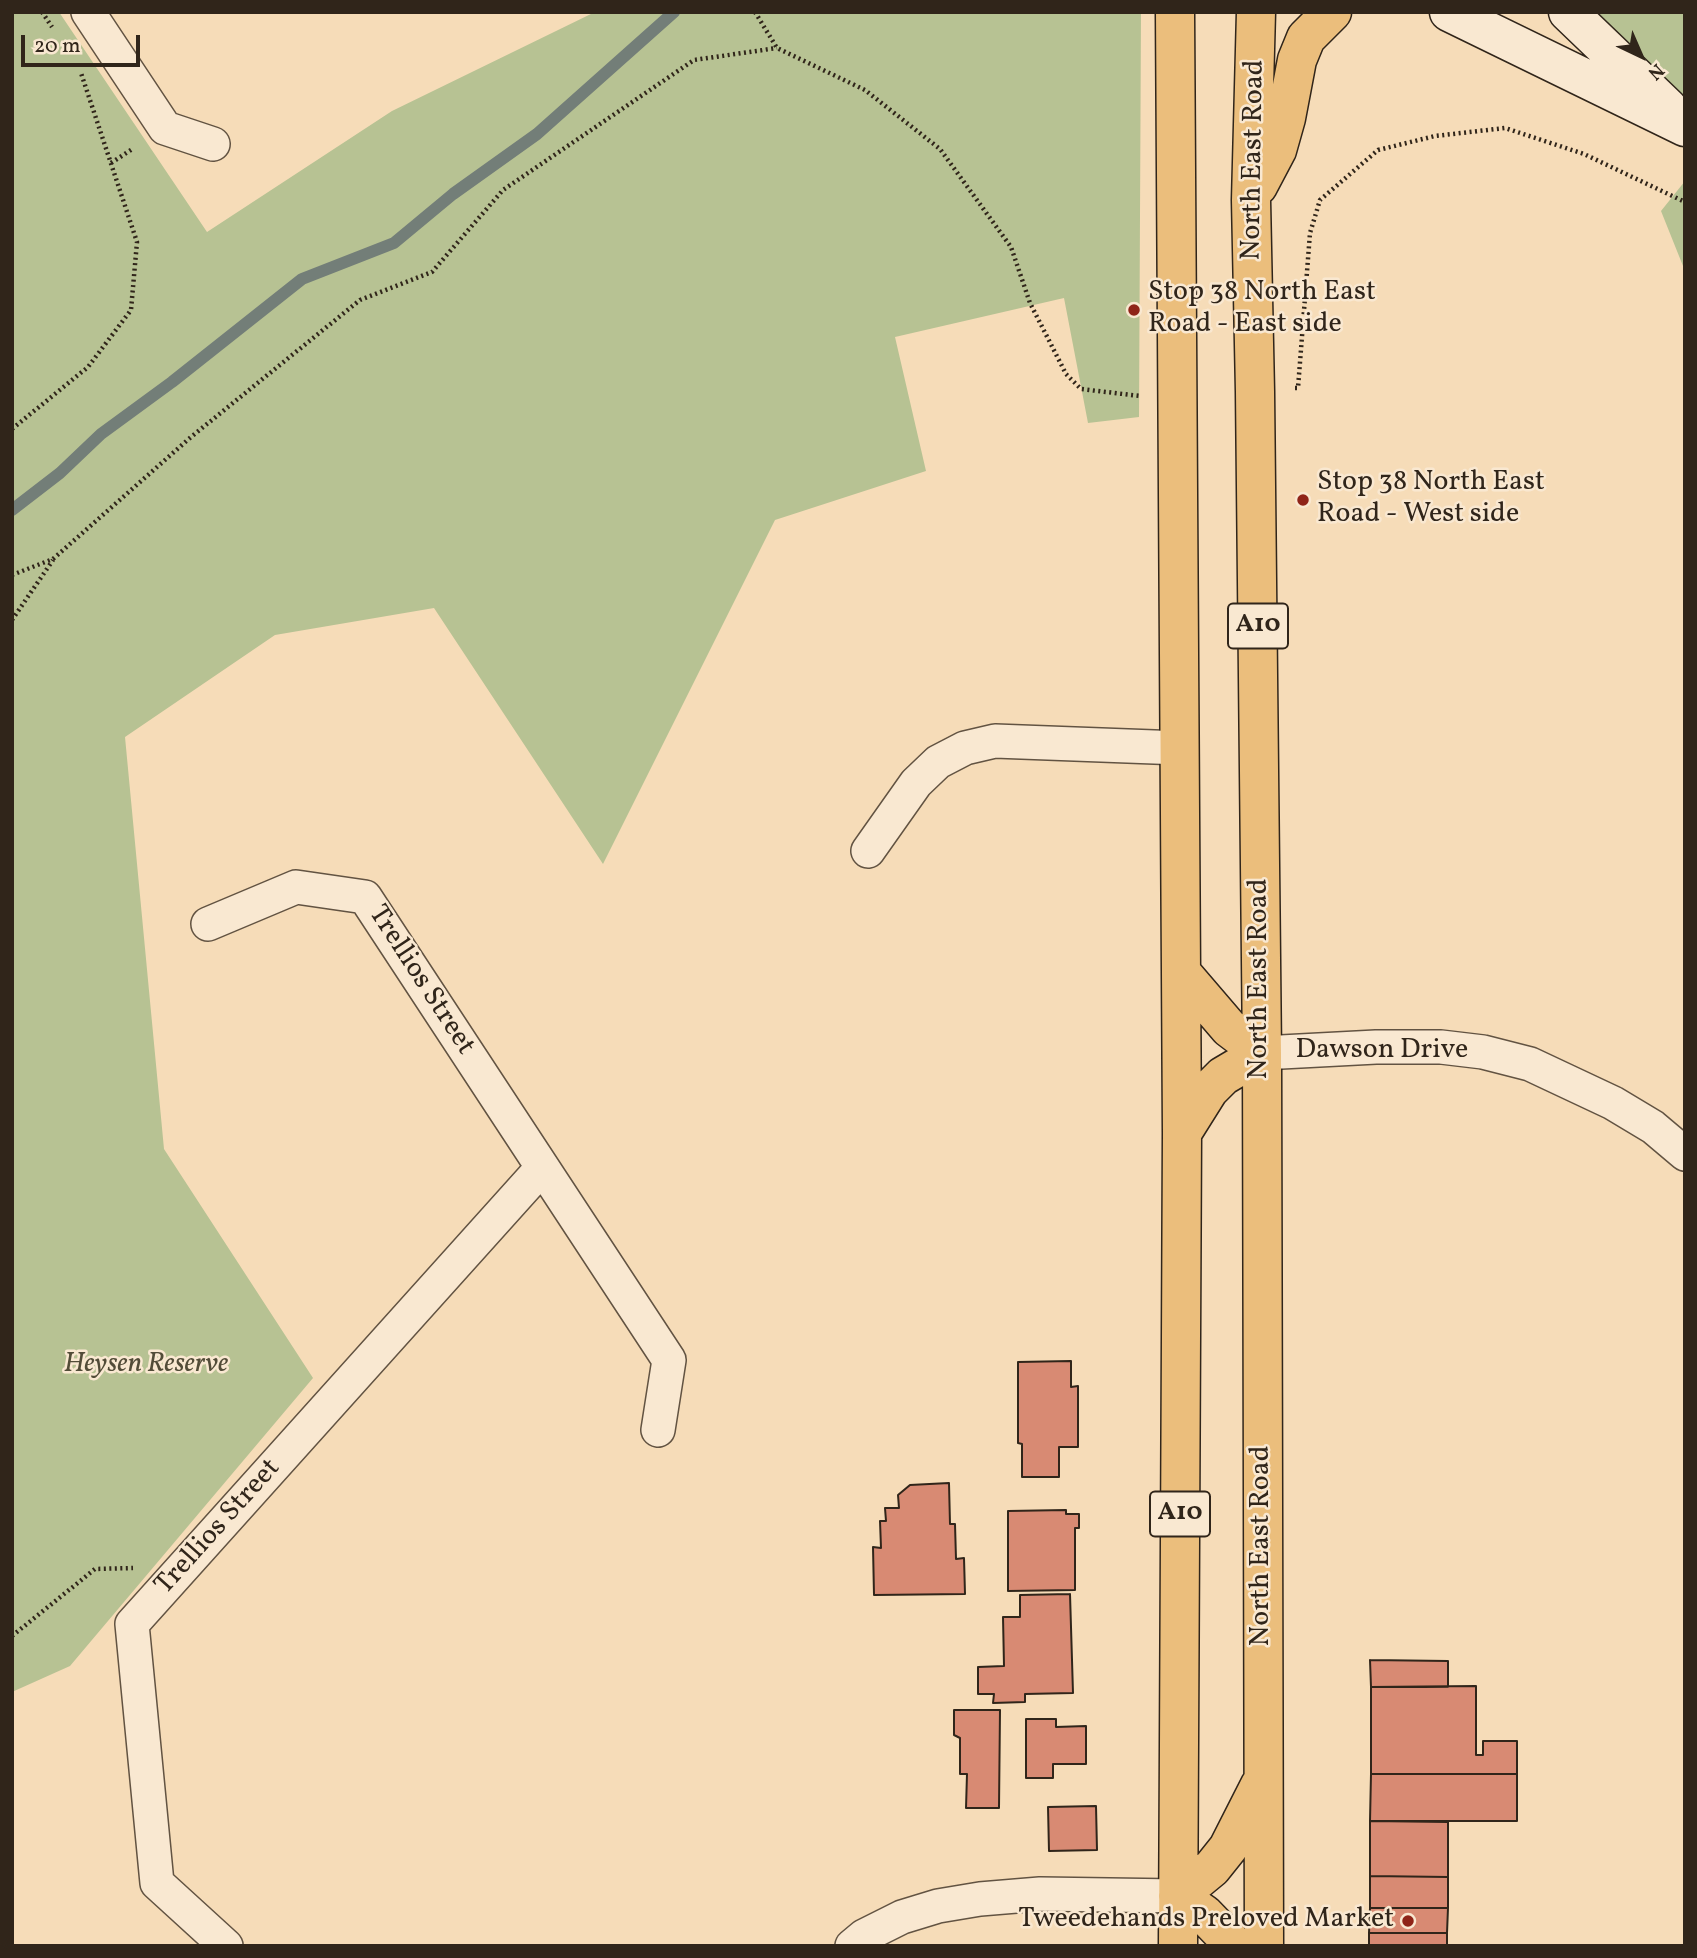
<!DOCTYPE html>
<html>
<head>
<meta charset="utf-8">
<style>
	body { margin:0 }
	#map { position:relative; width:1697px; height:1958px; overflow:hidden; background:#f6dcb8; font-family:Vollkorn,serif }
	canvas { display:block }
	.frame { position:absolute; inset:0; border:14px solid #30251a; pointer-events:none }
	.north { position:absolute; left:1606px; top:21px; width:70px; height:70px; -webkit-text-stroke:5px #f9e8d1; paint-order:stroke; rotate:136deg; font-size:19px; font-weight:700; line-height:28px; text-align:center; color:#30251a }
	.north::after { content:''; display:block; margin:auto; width:24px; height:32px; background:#30251a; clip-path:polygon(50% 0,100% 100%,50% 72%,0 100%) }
	.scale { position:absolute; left:21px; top:35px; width:119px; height:32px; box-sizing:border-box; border:4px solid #30251a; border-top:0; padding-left:9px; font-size:21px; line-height:24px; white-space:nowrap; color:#30251a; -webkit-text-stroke:5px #f9e8d1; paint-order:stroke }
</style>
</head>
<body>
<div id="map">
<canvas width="1697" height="1958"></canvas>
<div class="frame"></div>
<div class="north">N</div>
<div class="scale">20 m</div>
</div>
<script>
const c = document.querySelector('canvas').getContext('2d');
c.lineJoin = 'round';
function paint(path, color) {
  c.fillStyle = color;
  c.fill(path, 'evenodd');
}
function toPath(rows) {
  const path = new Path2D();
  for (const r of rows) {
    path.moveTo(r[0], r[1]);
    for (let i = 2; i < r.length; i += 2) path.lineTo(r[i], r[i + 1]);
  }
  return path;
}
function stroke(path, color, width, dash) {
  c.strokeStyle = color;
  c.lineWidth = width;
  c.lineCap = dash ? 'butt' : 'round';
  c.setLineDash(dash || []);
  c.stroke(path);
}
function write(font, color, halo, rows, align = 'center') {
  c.font = font + ' Vollkorn,serif';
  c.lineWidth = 5;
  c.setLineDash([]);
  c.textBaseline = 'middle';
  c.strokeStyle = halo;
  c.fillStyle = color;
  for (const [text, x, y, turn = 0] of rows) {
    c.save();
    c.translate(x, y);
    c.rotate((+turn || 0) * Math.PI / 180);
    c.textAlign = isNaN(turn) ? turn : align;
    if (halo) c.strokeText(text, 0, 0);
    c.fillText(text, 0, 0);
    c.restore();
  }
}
paint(toPath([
	[12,12,59,12,207,232,392,111,595,12,1141,12,1139,417,1088,423,1064,298,895,337,926,471,775,520,603,864,434,608,275,635,125,737,164,1149,313,1378,70,1666,12,1692],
	[1568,12,1685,12,1685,124],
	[1685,181,1685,271,1661,211]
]), '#b7c293');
stroke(toPath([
	[12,510,60,473,101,434,172,382,302,279,394,243,453,194,537,134,674,12]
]), '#737e78', 12);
const building = toPath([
	[1071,1361,1071,1387,1078,1386,1078,1447,1059,1447,1059,1477,1022,1477,1022,1444,1018,1443,1018,1362,1071,1361],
	[949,1483,950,1524,955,1524,956,1559,964,1558,965,1594,874,1595,873,1547,881,1548,880,1521,886,1521,885,1508,899,1508,898,1495,910,1485,949,1483],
	[1066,1510,1066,1514,1079,1514,1079,1528,1075,1528,1075,1590,1008,1591,1008,1511,1066,1510],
	[1070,1594,1073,1693,1025,1694,1025,1702,993,1703,994,1694,978,1694,978,1667,1004,1666,1003,1617,1020,1617,1020,1595,1070,1594],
	[1370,1660,1448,1661,1448,1687,1371,1687,1370,1660],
	[1476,1686,1476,1755,1483,1755,1483,1741,1517,1741,1517,1774,1371,1774,1371,1687,1476,1686],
	[954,1710,1000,1710,999,1808,966,1808,967,1774,960,1774,960,1738,954,1735,954,1710],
	[1026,1719,1056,1719,1056,1727,1086,1726,1086,1764,1053,1764,1053,1778,1026,1778,1026,1719],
	[1371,1774,1517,1774,1517,1821,1370,1821,1371,1774],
	[1096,1806,1097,1850,1049,1851,1048,1807,1096,1806],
	[1370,1821,1448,1822,1448,1877,1370,1876,1370,1821],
	[1370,1876,1448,1877,1448,1908,1370,1908,1370,1876],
	[1370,1908,1448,1908,1447,1933,1369,1933,1370,1908],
	[1369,1933,1447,1933,1447,1946,1369,1946,1369,1933]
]);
paint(building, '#d88a73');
stroke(building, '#30251a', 2);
const street = toPath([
	[88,12,165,128,213,144],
	[868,851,916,783,938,762,965,748,995,741,1181,748],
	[208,924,296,887,365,897,669,1360,658,1430],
	[1262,1053,1376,1047,1441,1047,1483,1052,1530,1064,1613,1103,1653,1127,1685,1154],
	[226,1946,157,1883,132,1624,541,1169],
	[852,1946,864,1936,902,1917,938,1906,980,1899,1040,1894,1178,1896]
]);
const secondary = toPath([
	[1449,12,1685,127],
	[1568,12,1668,108]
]);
const highway = toPath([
	[1175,12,1182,1133,1178,1946],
	[1256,12,1251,200,1255,392,1262,1053,1264,1946],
	[1258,186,1277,150,1286,118,1297,60,1306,38,1332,12],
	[1181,972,1229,1028,1262,1053],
	[1182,1133,1209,1090,1223,1076,1262,1053],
	[1178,1896,1212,1868,1228,1848,1260,1785],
	[1178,1896,1204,1914,1235,1946]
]);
stroke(street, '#625342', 36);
stroke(secondary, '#30251a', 41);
stroke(highway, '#30251a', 41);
stroke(toPath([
	[42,12,52,27],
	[755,12,777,48,865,90,940,149,1011,247,1030,303,1066,374,1081,389,1140,396],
	[111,163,134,148],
	[1295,388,1298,388,1310,233,1320,200,1378,150,1435,136,1505,128,1584,154,1685,202],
	[12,429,88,367,131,310,137,242,81,73],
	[12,575,53,559,191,437,360,300,432,272,503,190,694,60,777,48],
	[12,620,53,560],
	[12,1636,95,1569,133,1568]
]), '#30251a', 4.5, [2, 3.5]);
stroke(street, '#f9e8d1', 33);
stroke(secondary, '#f9e8d1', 38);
stroke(highway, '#ebbe7c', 38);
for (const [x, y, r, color] of [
	[1134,310,7,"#8f2418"],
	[1303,500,7,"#8f2418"],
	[1408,1921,7,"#8f2418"]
]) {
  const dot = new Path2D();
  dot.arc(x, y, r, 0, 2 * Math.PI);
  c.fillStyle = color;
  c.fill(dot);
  stroke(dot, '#f9e8d1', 2.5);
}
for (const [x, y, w] of [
	[1258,626,60],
	[1180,1514,60]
]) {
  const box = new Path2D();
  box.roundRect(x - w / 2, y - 22.5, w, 45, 5);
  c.fillStyle = '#f9e8d1';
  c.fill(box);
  stroke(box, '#30251a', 2);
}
write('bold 26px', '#30251a', null, [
	["A10",1258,626],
	["A10",1180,1514]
]);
write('28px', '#30251a', '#f9e8d1', [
	["North East Road",1255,160,-89],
	["North East Road",1261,979,-90],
	["Trellios Street",420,981,57],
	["Dawson Drive",1382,1052],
	["Trellios Street",219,1528,-48],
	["North East Road",1263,1546,-90]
]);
write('28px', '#30251a', '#f9e8d1', [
	["Stop 38 North East",1148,294],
	["Road - East side",1148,326],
	["Stop 38 North East",1317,484],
	["Road - West side",1317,516],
	["Tweedehands Preloved Market",1394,1921,"right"]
], 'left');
write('italic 28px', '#524c38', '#f9e8d1', [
	["Heysen Reserve",146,1366]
]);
</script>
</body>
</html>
